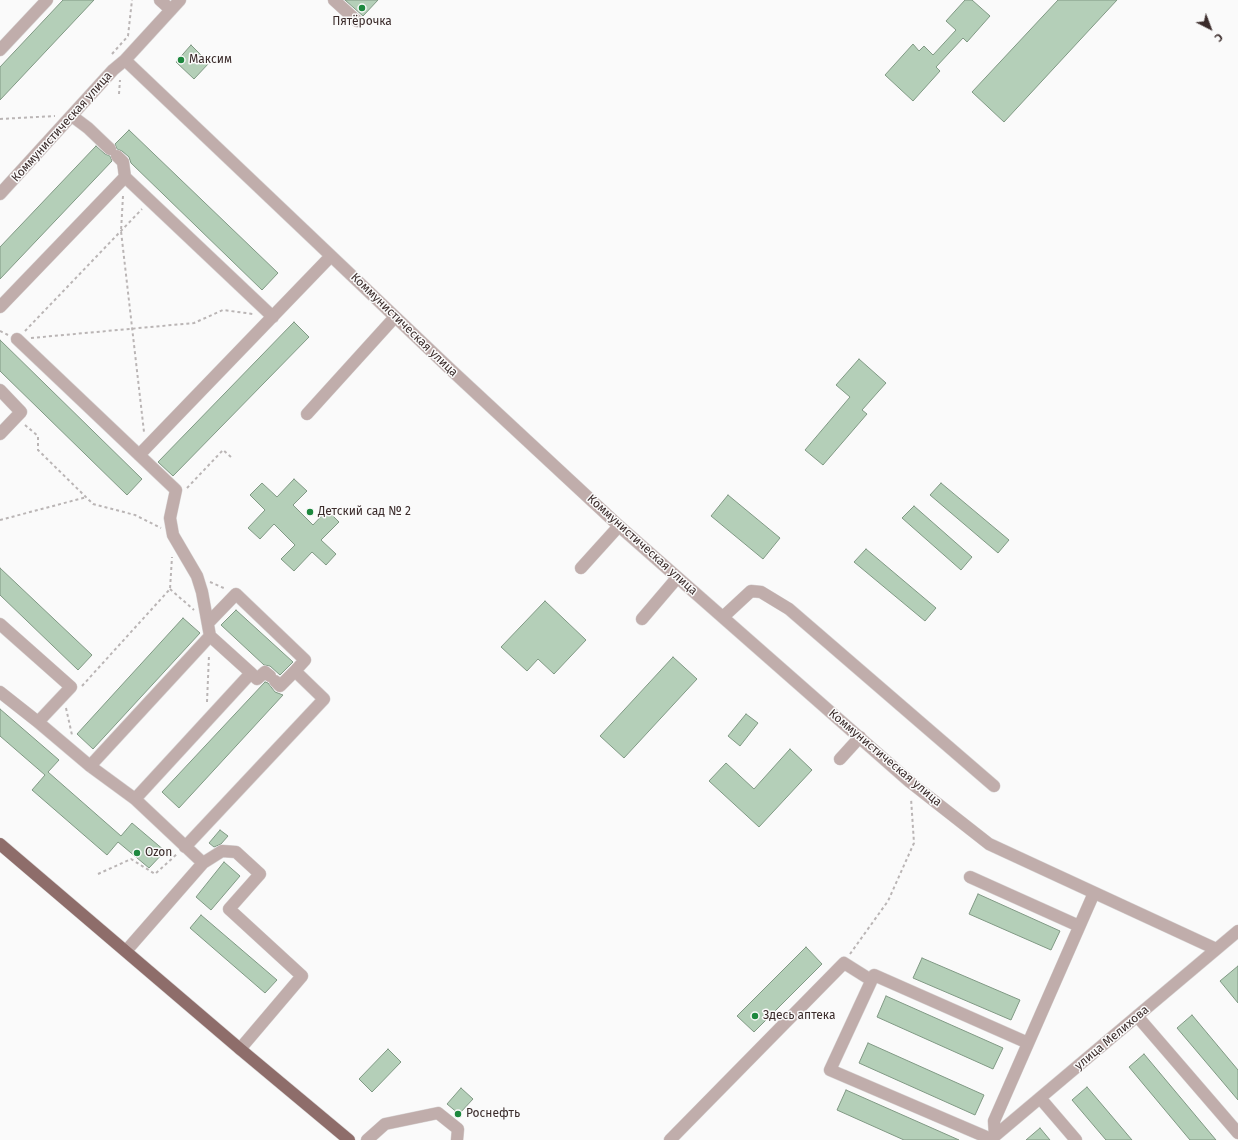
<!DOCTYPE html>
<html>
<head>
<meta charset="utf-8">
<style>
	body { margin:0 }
	#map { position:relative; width:1238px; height:1140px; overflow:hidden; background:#fafafa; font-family:"Fira Sans",sans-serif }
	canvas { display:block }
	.north { position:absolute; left:1190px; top:8px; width:40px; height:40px; -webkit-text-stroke:3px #fafafa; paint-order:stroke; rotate:138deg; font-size:11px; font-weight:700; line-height:16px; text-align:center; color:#3b2c2b }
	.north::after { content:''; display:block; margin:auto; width:14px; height:18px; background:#3b2c2b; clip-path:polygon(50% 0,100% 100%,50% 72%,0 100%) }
</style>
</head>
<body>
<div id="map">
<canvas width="1238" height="1140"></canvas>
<div class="north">С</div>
</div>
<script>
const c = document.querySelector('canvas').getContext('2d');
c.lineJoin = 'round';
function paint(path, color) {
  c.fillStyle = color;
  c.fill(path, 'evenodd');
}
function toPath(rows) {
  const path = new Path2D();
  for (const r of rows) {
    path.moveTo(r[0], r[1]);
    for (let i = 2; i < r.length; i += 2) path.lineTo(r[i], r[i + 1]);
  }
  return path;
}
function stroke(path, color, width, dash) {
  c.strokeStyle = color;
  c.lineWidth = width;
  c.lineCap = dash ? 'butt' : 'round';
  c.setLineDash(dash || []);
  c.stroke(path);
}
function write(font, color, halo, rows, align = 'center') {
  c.font = font + ' "Fira Sans",sans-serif';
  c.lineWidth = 3;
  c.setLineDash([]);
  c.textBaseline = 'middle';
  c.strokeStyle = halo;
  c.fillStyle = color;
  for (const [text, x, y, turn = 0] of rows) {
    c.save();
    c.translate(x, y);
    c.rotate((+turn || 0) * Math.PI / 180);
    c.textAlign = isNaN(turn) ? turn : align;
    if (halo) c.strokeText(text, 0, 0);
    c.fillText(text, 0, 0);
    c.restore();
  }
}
const building = toPath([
	[63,0,94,0,0,100,0,67,63,0],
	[345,0,378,0,363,16,345,0],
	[965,0,972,0,990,16,967,42,963,38,936,67,940,71,913,101,885,75,913,44,919,51,924,46,933,55,956,30,946,21,965,0],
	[1058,0,1117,0,1004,122,972,92,1058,0],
	[191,45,209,63,194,79,176,62,191,45],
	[129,130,278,273,262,290,131,163,129,157,122,151,117,149,115,144,129,130],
	[96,146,105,154,110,156,112,161,0,279,0,247,96,146],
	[294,322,309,337,173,476,158,462,294,322],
	[0,340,142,479,127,495,0,371,0,340],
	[859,359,886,383,862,410,867,414,823,465,805,450,850,397,836,385,859,359],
	[294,479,307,491,293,505,313,525,327,510,339,522,321,540,336,554,326,565,312,552,294,571,281,559,295,545,274,524,260,539,248,528,265,510,250,495,262,483,277,497,294,479],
	[941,483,1009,540,998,553,930,495,941,483],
	[728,495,780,538,763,559,711,516,728,495],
	[914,506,972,557,961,570,902,518,914,506],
	[866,549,936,608,925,621,854,562,866,549],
	[0,568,92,655,78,670,0,595,0,568],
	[545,601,586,640,554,674,538,659,527,671,501,647,545,601],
	[236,610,293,662,280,675,270,666,264,665,221,625,236,610],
	[183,618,200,633,93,749,77,734,183,618],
	[673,657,697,679,624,758,600,736,673,657],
	[265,682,268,683,275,692,283,695,179,808,162,792,265,682],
	[0,709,59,760,48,772,121,836,132,823,165,851,149,868,118,842,107,855,32,790,45,775,0,736,0,709],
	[746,714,758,723,740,746,728,736,746,714],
	[790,749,812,770,759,827,709,781,726,763,754,789,790,749],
	[220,830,228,836,221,844,214,847,209,843,220,830],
	[224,862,240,876,211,910,196,897,224,862],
	[978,894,1060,931,1051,950,969,914,978,894],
	[201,915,277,980,265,993,190,928,201,915],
	[806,947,822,964,754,1032,737,1016,806,947],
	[922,958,1020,1000,1011,1020,913,978,922,958],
	[1238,966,1238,1003,1220,981,1238,966],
	[886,996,1003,1048,993,1069,877,1017,886,996],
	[1192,1015,1238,1070,1238,1100,1177,1028,1192,1015],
	[868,1043,984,1095,975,1115,859,1063,868,1043],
	[388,1049,401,1062,372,1092,359,1079,388,1049],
	[1144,1054,1216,1140,1190,1140,1129,1067,1144,1054],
	[1087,1087,1132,1140,1106,1140,1072,1100,1087,1087],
	[461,1088,473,1099,459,1114,447,1104,461,1088],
	[846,1090,959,1140,904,1140,837,1110,846,1090],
	[1040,1128,1050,1140,1026,1140,1040,1128]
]);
paint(building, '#b4cfb8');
stroke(building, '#809984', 1);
const minor = toPath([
	[160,0,171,10],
	[334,0,357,21],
	[0,50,47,0],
	[125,60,449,368,619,526,910,782,989,844,1216,949],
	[72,116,88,128,110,149],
	[117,156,123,162,125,177,273,317],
	[0,194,113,70,125,60,180,0],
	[0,307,125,177],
	[17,339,176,490,170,518,173,535,197,576,202,592,210,636],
	[0,390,21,412,0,434],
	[307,414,395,317],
	[139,455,331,256],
	[581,568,619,526],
	[723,617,751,591,761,592,789,609,994,786],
	[642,619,677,578],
	[208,623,236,594,305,660,295,671],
	[0,624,71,687,38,722],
	[251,673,257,679,265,672,270,676],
	[0,692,38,722,90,766,135,799,203,863],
	[840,759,860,737],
	[90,766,210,636,251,673,135,799],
	[185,847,324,699,295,671,280,686,275,681],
	[970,877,1079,926],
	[126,951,203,863,222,851,236,852,260,874,229,909,302,976,240,1049],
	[1137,1016,1238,1133],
	[1040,1098,1076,1140],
	[995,1136,994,1121,1094,893],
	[991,1139,830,1070,874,975,1028,1043],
	[367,1140,385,1124,438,1113,458,1129,457,1140],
	[670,1140,844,963,871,980],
	[990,1140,1238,931]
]);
const major = toPath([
	[0,844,240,1049,349,1140]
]);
stroke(minor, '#d8d5d5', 13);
stroke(major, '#d8d5d5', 13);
stroke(toPath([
	[112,54,128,36,132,0],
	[119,94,120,80],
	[0,119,55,116],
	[123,196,121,231,144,432],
	[0,331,8,335],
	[25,331,142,209],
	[31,338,194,323,223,310,253,314],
	[25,425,38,436,38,450,93,504,135,515,161,528],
	[187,488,223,450,232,458],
	[0,520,87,497],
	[210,582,226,589],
	[170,589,194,610],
	[82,686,170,589,172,557],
	[207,702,209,655],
	[66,708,72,735],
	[98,874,131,859,155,874,177,854],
	[850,954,888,901,914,843,911,798]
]), '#bab5b5', 2, [3, 3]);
stroke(minor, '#c0adab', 12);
stroke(major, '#8e6d6a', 12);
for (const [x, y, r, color] of [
	[362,8,4,"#1d883e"],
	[181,60,4,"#1d883e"],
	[310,512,4,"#1d883e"],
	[137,853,4,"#1d883e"],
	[755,1016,4,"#1d883e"],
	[458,1114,4,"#1d883e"]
]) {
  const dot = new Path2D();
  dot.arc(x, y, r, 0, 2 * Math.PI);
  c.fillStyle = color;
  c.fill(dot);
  stroke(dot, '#fafafa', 1.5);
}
write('12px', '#3b2c2b', '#fafafa', [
	["Пятёрочка",362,22,"center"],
	["Максим",189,60],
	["Детский сад № 2",318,512],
	["Ozon",145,853],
	["Здесь аптека",763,1016],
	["Роснефть",466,1114]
], 'left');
write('12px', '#3b2c2b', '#fafafa', [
	["Коммунистическая улица",62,127,-48],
	["Коммунистическая улица",404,325,44],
	["Коммунистическая улица",642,545,42],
	["Коммунистическая улица",885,758,40],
	["улица Мелихова",1112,1038,-40]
]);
</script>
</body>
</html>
